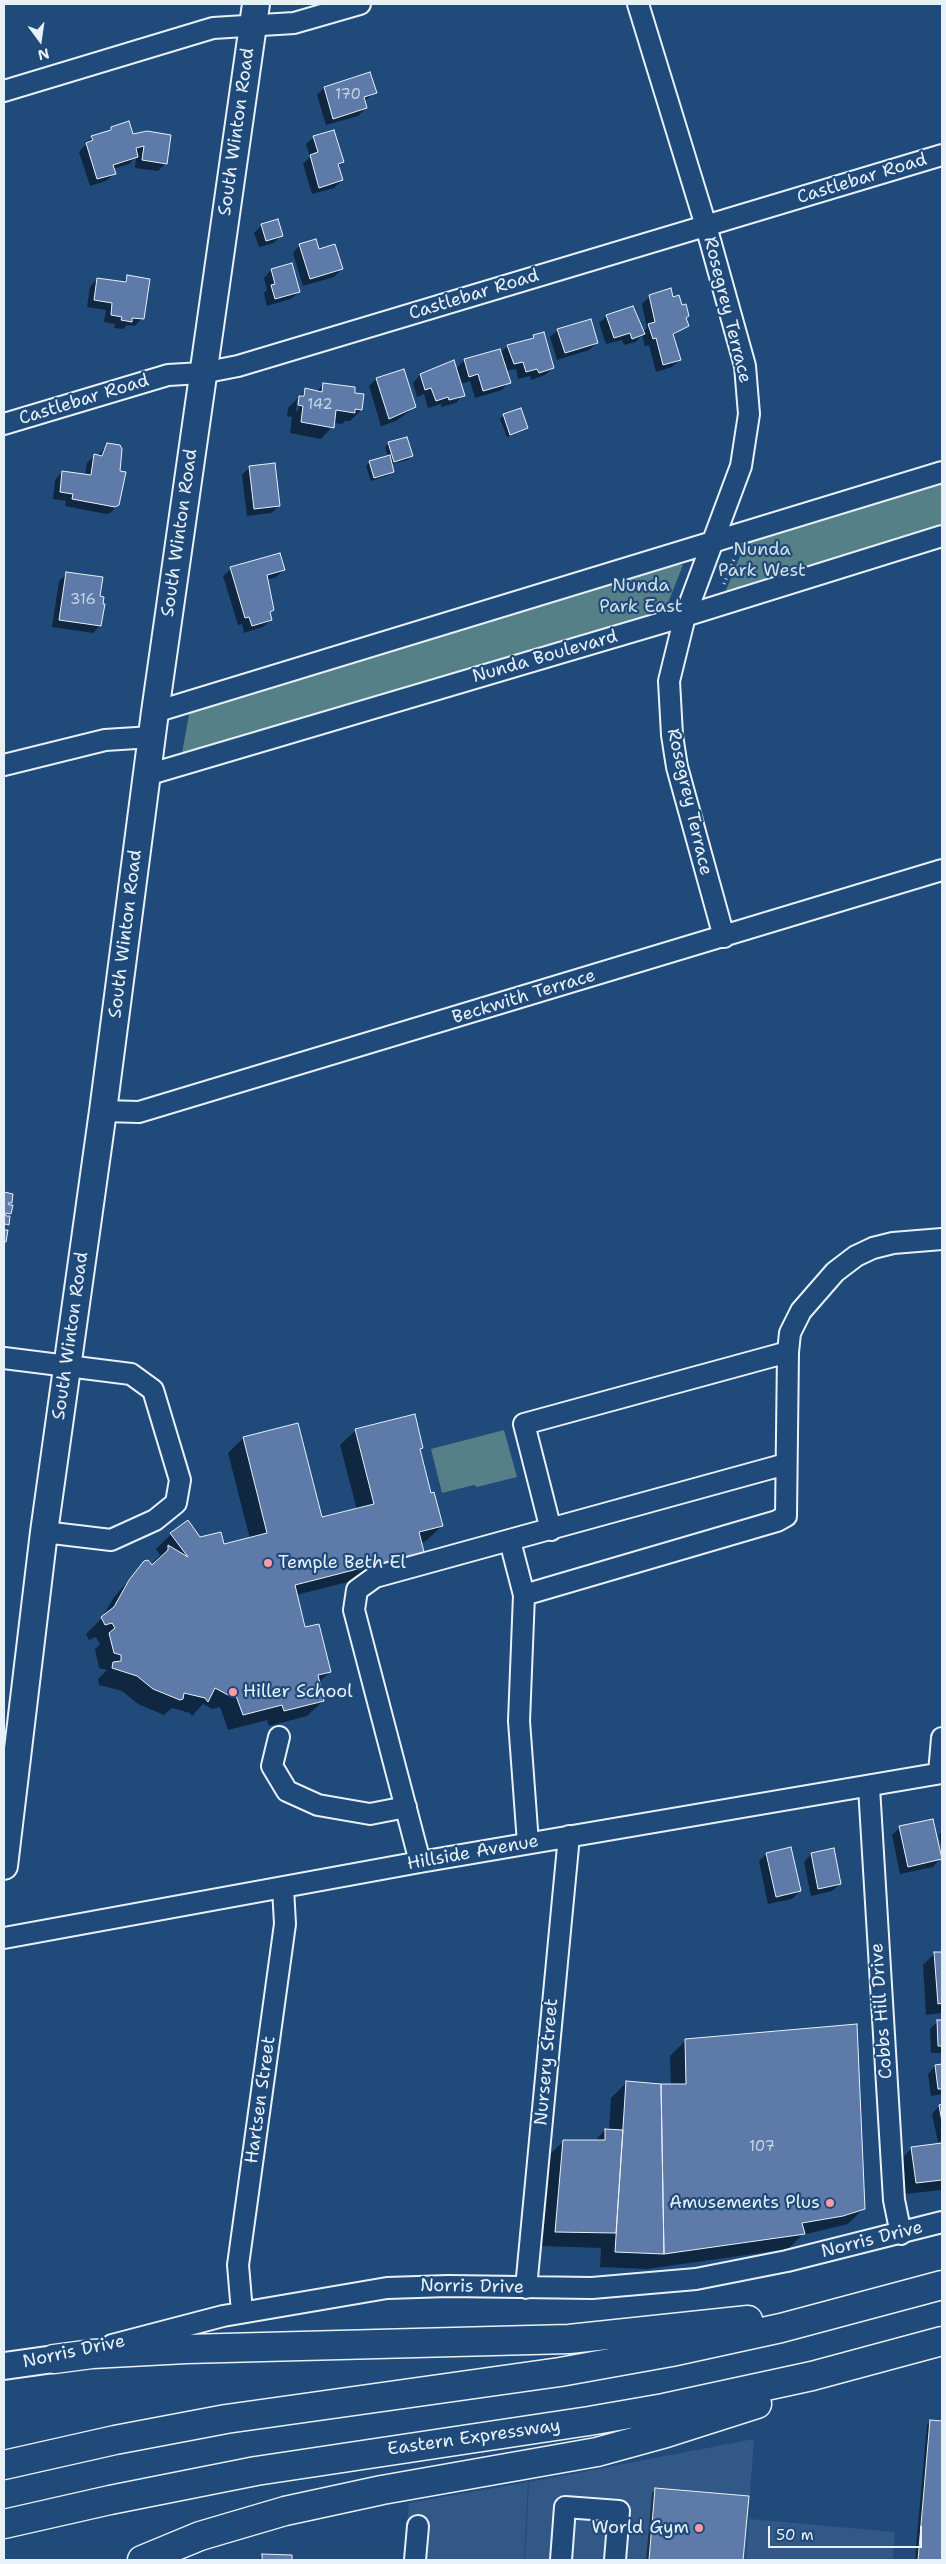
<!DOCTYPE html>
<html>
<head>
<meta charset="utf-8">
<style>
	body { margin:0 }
	#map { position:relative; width:946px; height:2564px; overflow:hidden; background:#1f4a7a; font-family:"Shantell Sans",sans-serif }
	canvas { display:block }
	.frame { position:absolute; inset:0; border:5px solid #e8f1f8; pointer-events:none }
	.north { position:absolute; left:15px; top:15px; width:50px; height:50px; -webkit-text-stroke:4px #1f4a7a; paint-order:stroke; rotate:166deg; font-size:14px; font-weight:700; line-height:20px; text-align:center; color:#e8f1f8 }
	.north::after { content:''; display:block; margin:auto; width:18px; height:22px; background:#e8f1f8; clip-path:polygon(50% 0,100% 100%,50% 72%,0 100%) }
	.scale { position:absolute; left:768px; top:2526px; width:154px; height:22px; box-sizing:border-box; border:2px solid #e8f1f8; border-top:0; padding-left:6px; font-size:15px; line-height:18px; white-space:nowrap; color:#e8f1f8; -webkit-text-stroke:4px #1f4a7a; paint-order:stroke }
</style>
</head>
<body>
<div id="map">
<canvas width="946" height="2564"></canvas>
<div class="frame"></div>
<div class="north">N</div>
<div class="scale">50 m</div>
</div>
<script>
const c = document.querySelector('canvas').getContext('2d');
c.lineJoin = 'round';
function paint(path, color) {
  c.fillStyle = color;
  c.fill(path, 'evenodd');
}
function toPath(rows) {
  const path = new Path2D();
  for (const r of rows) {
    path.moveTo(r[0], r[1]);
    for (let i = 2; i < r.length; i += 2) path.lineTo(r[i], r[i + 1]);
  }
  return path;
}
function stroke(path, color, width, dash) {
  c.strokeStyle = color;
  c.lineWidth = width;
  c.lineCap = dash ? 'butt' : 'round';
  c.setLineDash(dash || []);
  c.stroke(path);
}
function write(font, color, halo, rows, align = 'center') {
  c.font = font + ' "Shantell Sans",sans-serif';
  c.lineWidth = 4.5;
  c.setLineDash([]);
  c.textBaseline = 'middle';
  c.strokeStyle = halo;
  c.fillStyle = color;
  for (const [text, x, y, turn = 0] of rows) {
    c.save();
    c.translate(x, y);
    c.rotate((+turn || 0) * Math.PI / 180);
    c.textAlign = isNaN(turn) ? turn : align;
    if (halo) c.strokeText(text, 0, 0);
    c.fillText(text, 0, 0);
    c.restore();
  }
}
paint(toPath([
	[754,2439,745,2560,525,2560,529,2482],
	[528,2482,524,2560,404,2560,409,2503],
	[749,2519,895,2532,893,2560,746,2560]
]), '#325888');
paint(toPath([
	[942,484,942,527,724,595,745,544],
	[675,564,683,565,664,613,182,753,190,709],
	[504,1430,517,1477,477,1487,474,1485,442,1493,431,1449]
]), '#568087');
paint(toPath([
	[324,88,375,93,364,101,366,108,358,116,326,125,317,95],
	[111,128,132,136,166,163,158,171,135,168,136,157,129,164,113,169,114,174,106,181,90,186,79,152,92,137,106,133],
	[314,137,343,162,338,167,342,180,334,188,312,194,303,164,310,157,306,144],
	[262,225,281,235,274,243,259,247,254,233],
	[300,245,318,250,342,269,334,277,303,286,293,253],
	[271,270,299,292,291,299,267,306,264,293,267,290,264,278],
	[128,277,142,318,135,326,127,325,123,329,114,328,115,324,104,322,106,310,87,307,90,287,97,279,122,282],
	[650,296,672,298,687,325,673,336,680,360,672,367,656,372,649,345,645,346,642,335,636,342,624,345,622,340,606,344,599,323,607,316,643,332,647,328,642,304],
	[558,330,597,343,589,350,557,360,550,337],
	[534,336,553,368,545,375,531,380,530,376,518,379,516,369,506,371,509,382,502,390,475,398,470,381,460,384,463,395,456,403,441,407,441,404,428,408,424,394,417,397,413,383,420,375,453,362,456,369,464,360,500,353,508,346,530,340],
	[376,379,415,407,396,421,381,426,369,386],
	[324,384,363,395,361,410,350,421,345,421,342,424,333,423,332,427,321,439,290,433,292,417,287,416,288,408,306,390,316,392],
	[297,400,300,400,298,411,296,411],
	[504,415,527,427,507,437,500,419],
	[389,443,411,456,408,460,391,464,393,472,389,475,371,481,366,466,370,462,388,457,385,447],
	[108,444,118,505,110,513,106,514,65,506,66,501,53,499,55,480,62,472,85,475,87,463,94,456,98,456],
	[250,467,279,506,271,513,247,516,242,475],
	[231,569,284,570,276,577,267,580,273,610,269,614,271,620,263,627,244,633,242,624,238,625,223,576],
	[67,574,99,597,100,626,93,633,52,627,59,581],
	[4,1193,12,1195,11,1202,6,1207,10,1213,6,1217,8,1224,4,1228],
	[356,1430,422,1448,419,1451,430,1494,442,1526,426,1541,420,1543,423,1552,407,1567,296,1595,305,1628,330,1672,318,1683,323,1701,307,1716,269,1726,267,1720,228,1730,220,1707,212,1709,203,1704,192,1716,190,1713,172,1708,164,1715,138,1704,122,1691,99,1685,98,1679,107,1670,99,1668,95,1649,100,1644,96,1637,89,1640,86,1634,102,1618,114,1597,145,1562,153,1567,154,1562,160,1555,156,1549,171,1534,223,1545,250,1539,228,1453,243,1438,321,1519,357,1510,340,1445],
	[899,1828,940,1859,933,1867,900,1874,892,1835],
	[942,1832,942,1849,939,1835],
	[767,1854,800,1891,792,1899,768,1904,759,1861],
	[811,1854,840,1884,832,1891,811,1896,804,1862],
	[942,1953,942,2013,926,2015,923,1965,934,1954],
	[938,2021,942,2021,942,2053,931,2053,930,2029],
	[686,2040,863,2209,848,2224,802,2235,788,2249,647,2269,600,2267,601,2248,540,2246,548,2156,564,2141,595,2141,605,2130,609,2131,611,2098,626,2083,671,2085,670,2056],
	[942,2065,942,2094,931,2096,928,2074,935,2066],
	[939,2106,942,2106,942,2141,938,2142,932,2114],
	[942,2144,942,2190,905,2194,900,2160,912,2148],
	[930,2422,942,2423,942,2560,915,2560,927,2425],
	[655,2490,748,2497,742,2560,646,2560,652,2493],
	[263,2555,291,2556,290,2560,258,2560]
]), '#0007');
const building = toPath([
	[370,72,377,93,364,97,367,108,333,119,324,87,370,72],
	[129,121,133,134,147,131,171,135,167,164,142,160,144,146,136,148,138,157,113,165,116,174,97,179,86,143,93,140,91,136,111,130,111,127,129,121],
	[334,130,344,162,338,164,343,180,319,188,310,155,318,152,313,136,334,130],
	[278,219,283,236,266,241,261,224,278,219],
	[316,239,319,249,335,244,343,269,310,279,299,244,316,239],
	[292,263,300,292,275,299,271,285,275,284,271,269,292,263],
	[127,275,150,279,144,319,132,318,132,322,121,320,122,317,111,315,112,303,94,300,97,278,126,282,127,275],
	[671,288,673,297,679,295,682,305,686,304,689,316,686,318,689,326,673,334,681,360,663,365,656,338,653,339,648,324,655,322,649,295,671,288],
	[633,306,645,334,632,339,630,333,614,338,606,315,633,306],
	[591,319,598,343,565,353,557,329,591,319],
	[544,332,554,368,539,373,537,369,526,372,523,362,514,364,507,345,534,338,533,335,544,332],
	[500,349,511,383,483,391,478,374,469,377,464,359,500,349],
	[454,360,465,396,449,400,448,397,436,401,431,388,425,390,420,374,454,360],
	[404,369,416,407,389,419,376,378,404,369],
	[323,383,355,387,355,393,364,394,362,410,355,409,355,413,336,410,334,428,301,422,303,406,298,405,299,396,304,396,305,388,322,392,323,383],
	[521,408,528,428,510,435,503,414,521,408],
	[407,437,413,456,394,462,388,442,407,437],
	[107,443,120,445,122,449,120,471,126,472,119,505,115,507,72,499,73,494,60,492,62,471,91,475,94,454,102,456,107,443],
	[390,455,394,472,374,478,369,461,390,455],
	[275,463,280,506,254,509,249,466,275,463],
	[280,553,285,570,267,575,274,610,270,612,272,620,252,626,249,617,245,618,230,567,280,553],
	[66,572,103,577,100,596,104,597,103,604,105,604,101,626,59,620,66,572],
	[4,1192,13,1194,12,1203,8,1203,9,1205,13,1205,11,1214,6,1213,6,1216,10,1216,9,1225,5,1224,4,1230,8,1230,6,1242,4,1242,4,1192],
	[415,1414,423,1448,420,1449,431,1493,434,1492,443,1526,419,1532,424,1552,295,1585,305,1627,319,1624,331,1672,318,1675,324,1701,284,1711,282,1705,243,1715,235,1693,228,1695,215,1688,208,1702,205,1698,184,1693,183,1699,180,1700,153,1689,137,1676,112,1668,113,1662,121,1661,121,1655,114,1653,109,1633,115,1628,112,1623,105,1625,101,1617,114,1607,129,1580,144,1561,148,1560,152,1565,168,1550,168,1545,188,1557,170,1533,188,1520,200,1537,221,1532,224,1544,267,1533,243,1437,298,1423,322,1517,374,1504,355,1429,415,1414],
	[933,1819,942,1859,908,1867,899,1826,933,1819],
	[791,1847,801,1891,776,1897,766,1853,791,1847],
	[834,1848,841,1884,818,1889,811,1853,834,1848],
	[934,1952,942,1952,942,2003,938,2004,934,1952],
	[937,2020,942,2020,942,2046,938,2046,937,2020],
	[857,2024,865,2209,843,2216,802,2223,805,2234,664,2254,661,2084,686,2084,685,2039,857,2024],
	[942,2064,942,2089,938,2089,935,2065,942,2064],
	[626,2081,661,2084,664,2254,615,2252,626,2081],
	[942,2104,942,2122,939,2105,942,2104],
	[605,2129,623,2130,616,2233,555,2232,563,2140,605,2140,605,2129],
	[942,2143,942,2180,916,2183,911,2147,942,2143],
	[930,2420,942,2421,942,2560,918,2560,930,2420],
	[655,2488,749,2496,743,2560,649,2560,655,2488],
	[262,2554,292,2555,292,2560,262,2560,262,2554]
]);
paint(building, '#5e7aa8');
stroke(building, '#e8f1f8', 1);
const minor = toPath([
	[638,4,706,226,745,366,749,414,741,466,685,616,669,681,672,735,677,767,724,937],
	[4,91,213,28,294,23,360,4],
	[4,424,168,375,202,373,238,366,942,155],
	[155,712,942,472],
	[4,765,105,740,152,737],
	[147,775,685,616,942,536],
	[103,1111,139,1112,942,870],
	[4,1358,131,1374,153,1390,180,1480,176,1503,155,1520,111,1540,44,1532],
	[551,1530,524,1424,788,1352],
	[510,1541,524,1595,519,1721,528,1843],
	[524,1595,777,1521,786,1516,788,1352,790,1333,801,1311,835,1272,856,1256,873,1248,893,1243,942,1239],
	[279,1737,272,1766,287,1791,318,1805,370,1814,406,1807],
	[939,1773,942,1738],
	[869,1787,894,2200,901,2234],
	[420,1862,354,1610,357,1590,375,1577,786,1464],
	[4,1938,420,1862,942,1773],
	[526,2288,569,1836],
	[242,2312,238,2265,285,1924,283,1888],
	[112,2345,223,2316,387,2288,448,2286,592,2288,696,2279,787,2261,942,2222],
	[415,2560,418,2526],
	[561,2560,565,2507,619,2511,615,2560]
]);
const major = toPath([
	[4,1866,44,1532,103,1111,155,712,256,4],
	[4,2366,54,2359]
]);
const highway = toPath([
	[54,2359,92,2354,186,2349,569,2339,748,2320],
	[4,2465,115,2440,226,2419,560,2372,671,2352,781,2328,942,2285],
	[4,2524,110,2500,256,2471,589,2421,664,2408,812,2376,942,2341],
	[142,2560,200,2536,285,2511,382,2490,597,2452,666,2433,757,2404]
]);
stroke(minor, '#e8f1f8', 24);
stroke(major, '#e8f1f8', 30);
stroke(highway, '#e8f1f8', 31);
stroke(toPath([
	[724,584,735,557]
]), '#e8f1f8', 3, [1, 4]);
stroke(minor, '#1f4a7a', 20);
stroke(major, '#1f4a7a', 26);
stroke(highway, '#1f4a7a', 28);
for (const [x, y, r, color] of [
	[268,1563,5,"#ff9aa2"],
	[233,1692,5,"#ff9aa2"],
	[830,2203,5,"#ff9aa2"],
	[699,2528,5,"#ff9aa2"]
]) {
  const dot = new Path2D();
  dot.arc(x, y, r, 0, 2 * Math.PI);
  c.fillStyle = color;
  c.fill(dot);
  stroke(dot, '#1f4a7a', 2);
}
write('15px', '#c6d3e4', null, [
	["170",348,95],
	["142",320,405],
	["316",83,600],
	["107",762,2147]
]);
write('18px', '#e8f1f8', '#1f4a7a', [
	["South Winton Road",237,132,-82],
	["Castlebar Road",862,179,-17],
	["Castlebar Road",474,295,-17],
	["Rosegrey Terrace",727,310,76],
	["Castlebar Road",84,400,-17],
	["South Winton Road",180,533,-82],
	["Nunda Boulevard",545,657,-16],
	["Rosegrey Terrace",689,802,77],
	["South Winton Road",126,934,-83],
	["Beckwith Terrace",524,997,-17],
	["South Winton Road",71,1336,-82],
	["Hillside Avenue",473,1853,-10],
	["Cobbs Hill Drive",882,2011,-94],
	["Nursery Street",547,2062,-85],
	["Hartsen Street",261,2100,-82],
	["Norris Drive",872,2240,-14],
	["Norris Drive",472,2287,1],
	["Norris Drive",74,2352,-12],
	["Eastern Expressway",474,2438,-8]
]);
write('18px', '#d2e0e7', '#1f4a7a', [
	["Nunda",762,550],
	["Park West",762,571],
	["Nunda",641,586],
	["Park East",641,607]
]);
write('18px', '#e8f1f8', '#1f4a7a', [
	["Temple Beth El",278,1563],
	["Hiller School",243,1692],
	["Amusements Plus",820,2203,"right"],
	["World Gym",689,2528,"right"]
], 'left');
</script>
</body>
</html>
